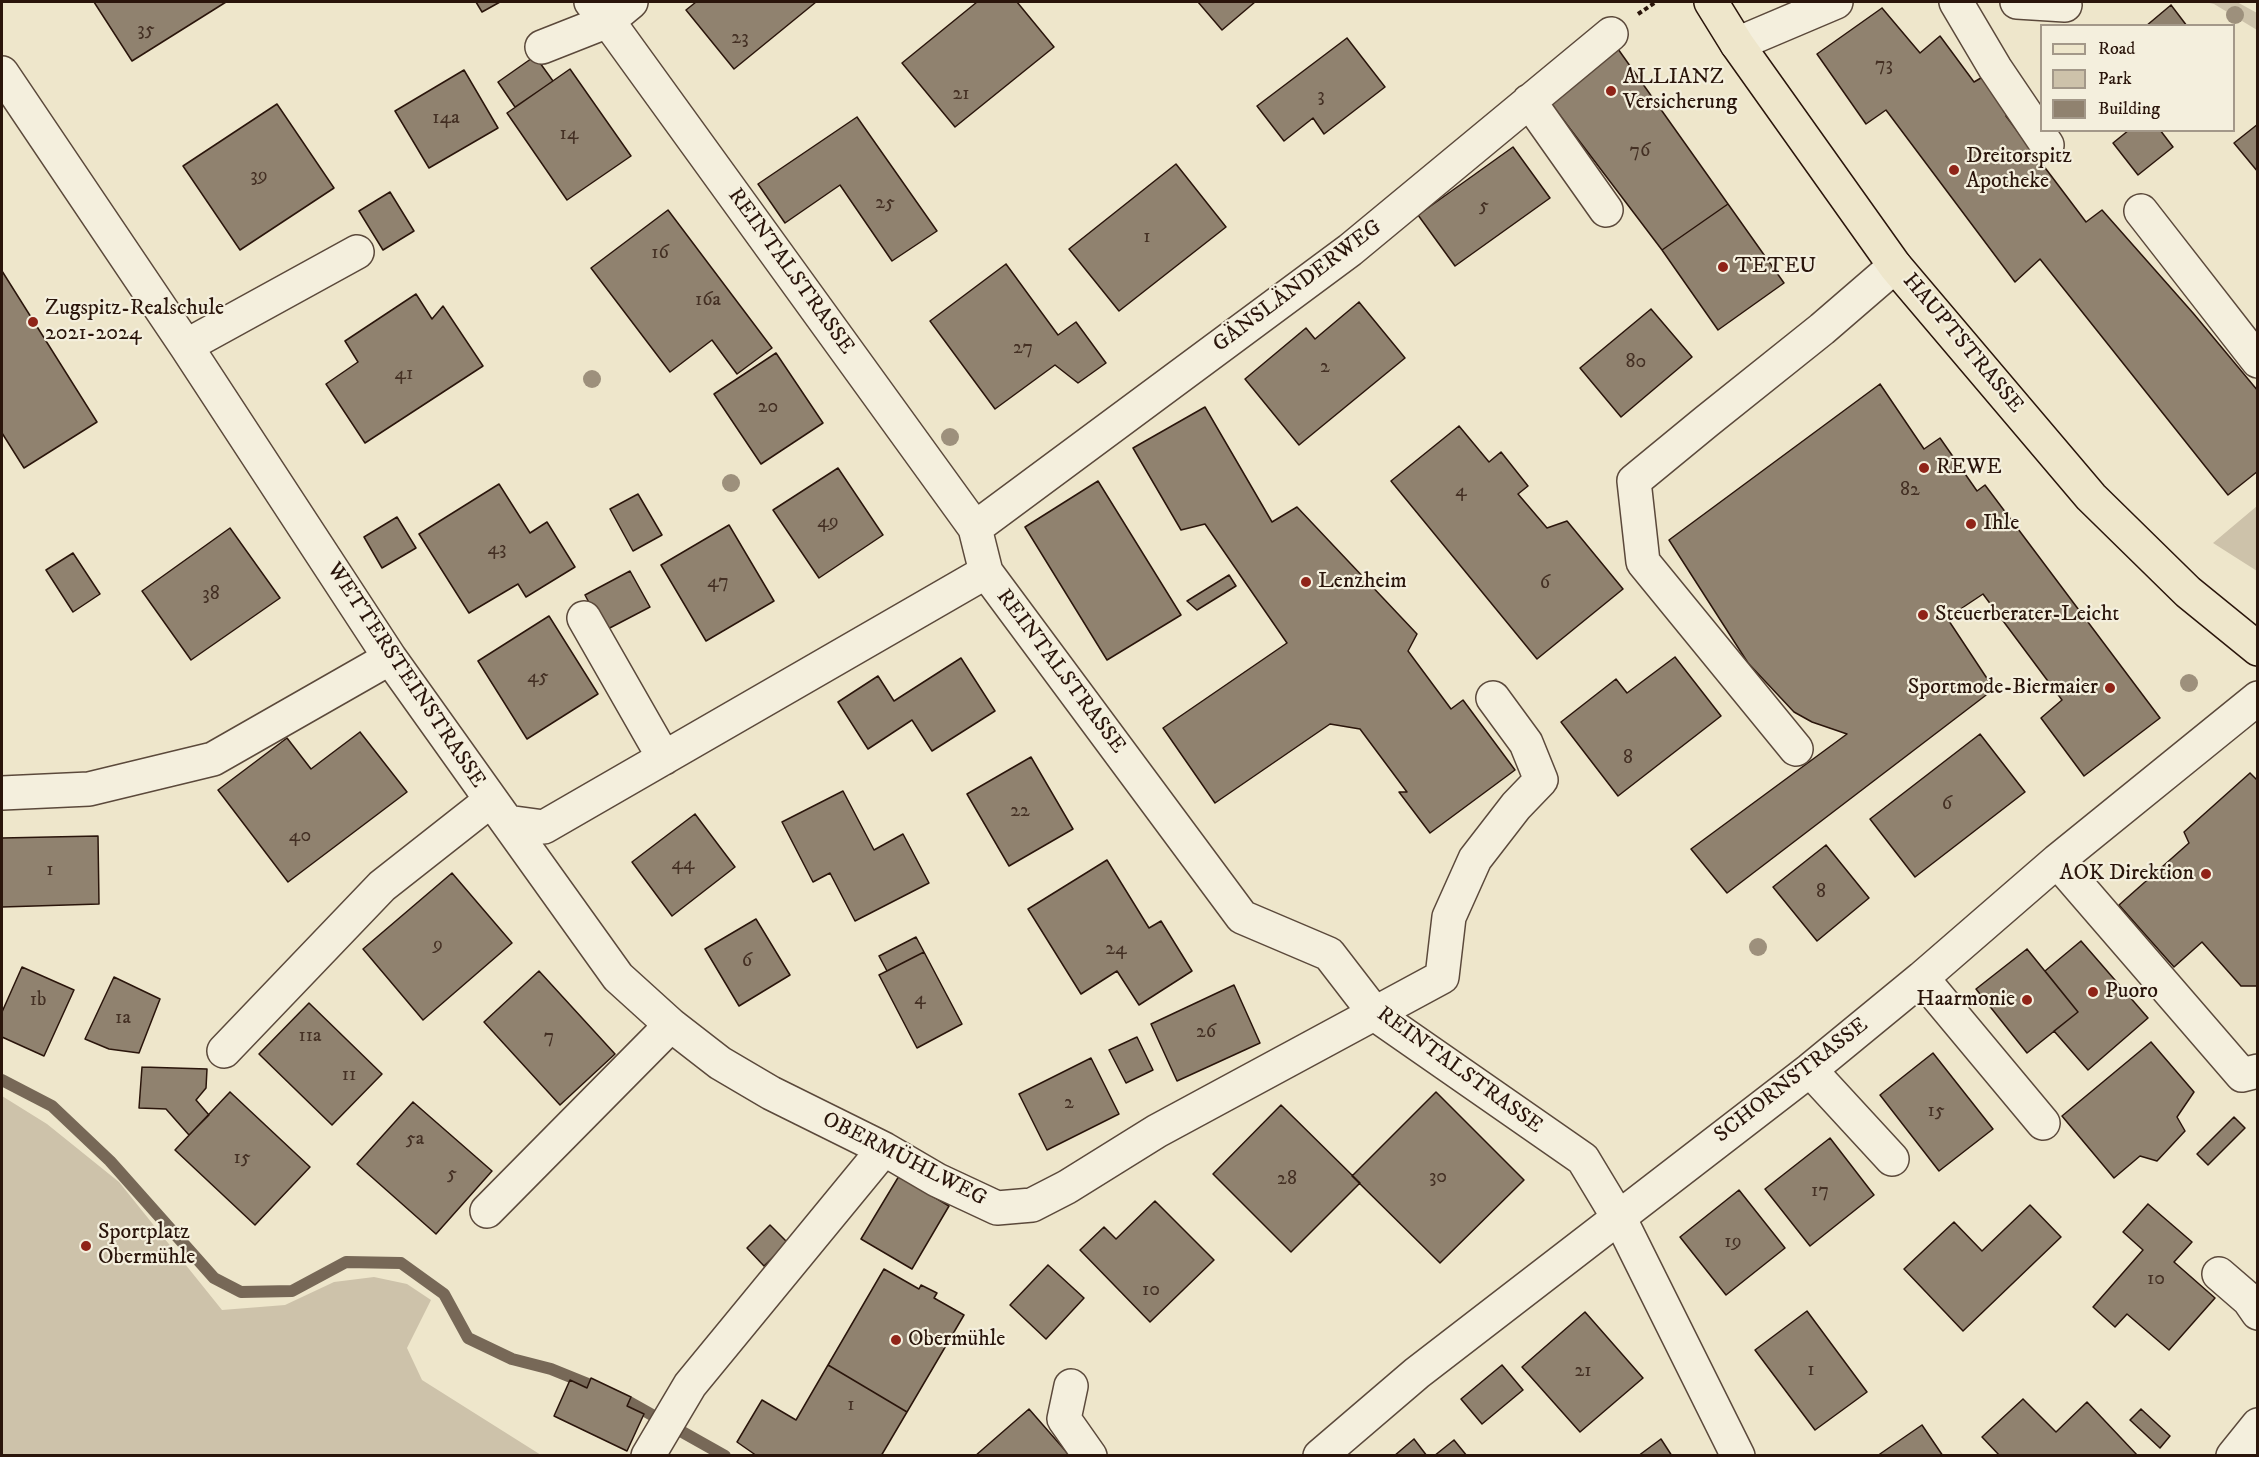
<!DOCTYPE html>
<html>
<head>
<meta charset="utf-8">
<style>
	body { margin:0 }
	#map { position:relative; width:2259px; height:1457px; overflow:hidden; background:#eee6cb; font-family:"IM FELL DW Pica",serif }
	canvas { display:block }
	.frame { position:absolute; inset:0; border:3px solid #2a150b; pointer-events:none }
	.legend { position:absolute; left:2040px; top:24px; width:195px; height:108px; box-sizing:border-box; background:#f4efdd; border:2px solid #a39889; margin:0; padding:8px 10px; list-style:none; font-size:18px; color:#2a150b }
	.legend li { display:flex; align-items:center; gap:12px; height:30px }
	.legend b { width:30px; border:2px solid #a39889 }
</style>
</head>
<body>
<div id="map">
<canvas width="2259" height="1457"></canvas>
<div class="frame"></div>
<ul class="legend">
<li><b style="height:8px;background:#eee6cb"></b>Road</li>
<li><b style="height:16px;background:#cdc2aa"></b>Park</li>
<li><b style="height:16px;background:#90826f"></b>Building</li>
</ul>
</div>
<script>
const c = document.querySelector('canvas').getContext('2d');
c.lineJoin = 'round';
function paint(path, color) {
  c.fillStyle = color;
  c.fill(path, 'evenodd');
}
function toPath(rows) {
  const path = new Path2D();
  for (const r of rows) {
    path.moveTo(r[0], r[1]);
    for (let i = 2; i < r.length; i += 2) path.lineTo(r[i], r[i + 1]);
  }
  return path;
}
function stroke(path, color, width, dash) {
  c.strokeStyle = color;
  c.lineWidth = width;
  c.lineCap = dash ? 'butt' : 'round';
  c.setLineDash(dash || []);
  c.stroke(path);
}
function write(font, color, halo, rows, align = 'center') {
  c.font = font + ' "IM FELL DW Pica",serif';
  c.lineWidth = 4.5;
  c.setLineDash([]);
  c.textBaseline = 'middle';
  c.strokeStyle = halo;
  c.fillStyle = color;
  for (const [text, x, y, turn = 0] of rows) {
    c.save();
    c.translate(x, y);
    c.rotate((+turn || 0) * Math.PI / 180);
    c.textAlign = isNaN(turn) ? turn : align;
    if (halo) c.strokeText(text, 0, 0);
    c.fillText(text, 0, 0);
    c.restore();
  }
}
paint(toPath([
	[2205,2,2237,2,2257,13,2257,30,2214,4],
	[2257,506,2257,571,2213,543],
	[2,1096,47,1124,119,1182,222,1310,285,1305,334,1282,374,1277,407,1284,431,1300,407,1348,422,1380,541,1455,2,1455]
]), '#cdc2aa');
stroke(toPath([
	[2,1080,52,1106,110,1161,214,1278,241,1292,292,1291,346,1262,401,1263,444,1294,468,1338,512,1359,551,1369,588,1384],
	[629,1402,725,1456]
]), '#776857', 12);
const building = toPath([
	[94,2,226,2,132,61,94,2],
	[476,2,500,2,482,12,476,2],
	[696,2,816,2,734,69,686,10,696,2],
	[977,2,1017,2,1054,47,955,127,902,63,977,2],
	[1198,2,1255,2,1222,30,1198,2],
	[2171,5,2187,26,2146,26,2171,5],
	[1882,8,1920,53,1940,36,1974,82,1986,75,2010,106,2006,116,2086,222,2102,210,2193,313,2258,391,2258,471,2228,495,2040,259,2015,282,1886,110,1866,124,1817,54,1882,8],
	[1347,38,1385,87,1324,134,1313,118,1284,141,1257,106,1347,38],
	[1618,49,1728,204,1662,250,1549,101,1618,49],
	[535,56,553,81,515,107,498,82,535,56],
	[570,69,631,156,567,200,507,113,570,69],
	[464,70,498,128,429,168,395,111,464,70],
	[277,104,334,188,240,250,183,166,277,104],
	[857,117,937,231,892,261,840,185,785,223,758,184,857,117],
	[2258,124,2258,172,2234,143,2258,124],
	[2129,130,2160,130,2173,147,2138,175,2113,143,2129,130],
	[1513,147,1550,198,1455,266,1418,215,1513,147],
	[1176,164,1226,227,1119,311,1069,249,1176,164],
	[390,192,414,231,383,250,359,211,390,192],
	[1728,204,1784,283,1718,330,1662,250,1728,204],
	[668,210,772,348,737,374,712,340,670,372,591,268,668,210],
	[1006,264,1058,335,1076,322,1106,363,1078,383,1055,365,995,409,930,321,1006,264],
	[2,271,97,422,24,468,2,433,2,271],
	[416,294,432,319,443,306,483,366,365,443,326,384,358,362,345,341,416,294],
	[1359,302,1405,358,1299,445,1245,379,1306,328,1315,339,1359,302],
	[1651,309,1692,357,1621,417,1580,368,1651,309],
	[776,353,823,423,761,464,714,394,776,353],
	[1880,384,1924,449,1940,438,1977,491,1985,485,2160,718,2084,776,2041,718,2062,700,1983,594,1947,618,1994,689,1727,893,1691,849,1847,734,1812,722,1794,712,1748,663,1669,540,1880,384],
	[1205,407,1272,522,1297,507,1417,634,1408,651,1451,709,1463,700,1515,770,1430,833,1399,792,1407,792,1360,729,1330,724,1215,803,1163,728,1287,643,1205,524,1181,530,1133,448,1205,407],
	[1459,426,1489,462,1501,452,1528,486,1518,494,1547,528,1567,521,1623,589,1537,659,1391,481,1459,426],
	[838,468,883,535,819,578,773,510,838,468],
	[1098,481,1181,615,1107,660,1025,527,1098,481],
	[499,484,530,533,547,522,575,567,526,597,518,584,469,613,419,534,499,484],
	[638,494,662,535,633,551,610,509,638,494],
	[397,517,416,548,382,568,364,537,397,517],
	[729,525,774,601,706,641,661,565,729,525],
	[230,528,280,598,191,660,142,591,230,528],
	[73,553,100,594,73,612,46,570,73,553],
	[630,571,650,607,604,631,585,595,630,571],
	[1229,575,1236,586,1197,610,1187,601,1229,575],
	[549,616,598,694,527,739,478,661,549,616],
	[1675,657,1721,716,1618,796,1561,722,1616,679,1627,693,1675,657],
	[961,658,995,711,932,751,912,720,868,749,838,702,878,676,894,701,961,658],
	[360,732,407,792,288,882,218,790,287,738,311,769,360,732],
	[1980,734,2025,792,1915,877,1870,819,1980,734],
	[1031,757,1073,829,1009,866,967,794,1031,757],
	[2250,773,2258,781,2258,986,2241,986,2202,942,2174,967,2119,905,2189,843,2184,832,2250,773],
	[843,791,874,850,903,834,929,883,855,921,830,873,813,882,782,822,843,791],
	[695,814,735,867,672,916,632,862,695,814],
	[98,836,99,904,2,907,2,838,98,836],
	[1826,845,1869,898,1817,941,1773,887,1826,845],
	[1107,860,1149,928,1161,921,1192,971,1139,1005,1117,971,1081,994,1028,909,1107,860],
	[452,873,512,943,423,1020,363,949,452,873],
	[756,919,790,975,739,1006,705,949,756,919],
	[916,937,924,952,887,971,879,956,916,937],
	[2081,941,2148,1018,2088,1070,2054,1031,2078,1012,2045,971,2081,941],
	[2027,949,2078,1012,2027,1053,1976,989,2027,949],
	[924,952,962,1024,917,1048,879,975,924,952],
	[22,967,74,990,44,1056,2,1037,2,1012,22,967],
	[539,971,615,1054,560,1105,484,1022,539,971],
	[114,977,160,999,139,1053,109,1049,85,1039,114,977],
	[1234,985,1260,1043,1177,1081,1151,1024,1234,985],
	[309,1003,382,1074,332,1125,259,1054,309,1003],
	[1137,1037,1153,1070,1126,1083,1109,1050,1137,1037],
	[2151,1042,2194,1092,2177,1117,2185,1131,2157,1161,2140,1156,2114,1178,2062,1116,2151,1042],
	[1933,1053,1993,1129,1939,1171,1880,1095,1933,1053],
	[1091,1058,1119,1114,1047,1150,1019,1094,1091,1058],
	[142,1067,207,1069,206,1088,196,1100,209,1115,189,1135,166,1109,139,1108,142,1067],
	[230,1092,310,1167,255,1225,175,1150,230,1092],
	[1436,1092,1524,1180,1440,1263,1352,1176,1436,1092],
	[413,1102,492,1171,436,1234,357,1164,413,1102],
	[1281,1105,1360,1183,1291,1252,1213,1174,1281,1105],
	[2234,1117,2245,1128,2208,1165,2197,1154,2234,1117],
	[1830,1138,1874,1195,1810,1246,1765,1189,1830,1138],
	[899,1176,949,1206,912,1269,861,1239,899,1176],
	[1739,1190,1785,1248,1726,1295,1680,1237,1739,1190],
	[1155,1201,1214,1260,1150,1322,1080,1250,1104,1227,1116,1239,1155,1201],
	[2148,1204,2192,1242,2174,1262,2215,1298,2169,1350,2127,1314,2115,1327,2093,1307,2143,1250,2123,1232,2148,1204],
	[2030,1205,2061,1237,1963,1331,1904,1269,1954,1222,1982,1251,2030,1205],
	[770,1225,788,1243,764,1266,747,1248,770,1225],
	[1048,1265,1084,1298,1046,1339,1010,1305,1048,1265],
	[884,1269,919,1289,921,1285,937,1293,934,1298,964,1315,907,1412,828,1365,884,1269],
	[1807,1311,1867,1392,1815,1430,1755,1350,1807,1311],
	[1585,1312,1643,1378,1580,1432,1522,1367,1585,1312],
	[828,1365,907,1412,881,1456,757,1456,737,1442,762,1400,796,1420,828,1365],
	[1502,1365,1523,1390,1482,1424,1461,1399,1502,1365],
	[591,1378,631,1397,627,1406,644,1414,627,1451,554,1416,570,1380,587,1388,591,1378],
	[2023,1399,2056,1432,2087,1402,2138,1456,2000,1456,1982,1437,2023,1399],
	[1029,1409,1070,1456,975,1456,1029,1409],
	[2141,1409,2170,1436,2160,1448,2130,1420,2141,1409],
	[1922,1425,1943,1456,1877,1456,1922,1425],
	[1414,1439,1427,1456,1394,1456,1414,1439],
	[1661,1439,1672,1456,1638,1456,1661,1439],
	[1454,1440,1467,1456,1434,1456,1454,1440]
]);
paint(building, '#90826f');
stroke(building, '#2a150b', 1.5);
const minor = toPath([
	[591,2,608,21,975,528,986,572,1242,917,1329,954,1376,1015,1583,1159,1624,1227,1738,1456],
	[1956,2,1995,68,2047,145],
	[2017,2,2065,5],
	[1737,44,1836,2],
	[542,47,608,21,631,2],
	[2,73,186,346,390,658,507,822,544,827,986,572],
	[1529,101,1606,210],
	[2141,211,2258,361],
	[186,346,357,252],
	[975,528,1350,250,1611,34],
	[584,618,664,758],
	[1796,749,1643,562,1634,481,1707,421,1822,329,1895,266],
	[2,793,89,789,213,759,390,658],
	[507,822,618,977,671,1025,720,1063,771,1093,884,1149,937,1180,997,1208,1032,1205,1067,1187,1157,1131,1442,977,1449,917,1475,859,1516,806,1541,780,1526,743,1493,698],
	[2057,861,2242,1075,2258,1071],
	[1922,978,2043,1123],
	[224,1051,382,886,490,801],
	[1810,1070,1892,1159],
	[487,1211,671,1025],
	[2219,1274,2249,1300,2258,1313],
	[1071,1386,1064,1419,1090,1456],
	[648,1456,690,1385,884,1149],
	[1320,1456,1417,1373,1810,1070,1922,978,2057,861,2258,698],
	[2233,1456,2258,1425]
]);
const major = toPath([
	[1711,2,1737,44,1895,266,2091,497,2188,592,2258,649]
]);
stroke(minor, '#5b493b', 36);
stroke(major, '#2a150b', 36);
stroke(toPath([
	[1638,14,1656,2]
]), '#2a150b', 4, [4.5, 3]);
stroke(minor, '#f4efdd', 33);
stroke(major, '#eee6cb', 33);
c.fillStyle = '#9d907c';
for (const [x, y] of [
	[2235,15],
	[592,379],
	[950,437],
	[731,483],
	[2189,683],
	[1758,947]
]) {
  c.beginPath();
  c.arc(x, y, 9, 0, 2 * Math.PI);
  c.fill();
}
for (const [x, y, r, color] of [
	[1611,91,6,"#8f2418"],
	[1954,170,6,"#8f2418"],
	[1723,267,6,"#8f2418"],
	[33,322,6,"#8f2418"],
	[1924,468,6,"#8f2418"],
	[1971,524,6,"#8f2418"],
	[1306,582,6,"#8f2418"],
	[1923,615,6,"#8f2418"],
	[2110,688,6,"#8f2418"],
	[2206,874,6,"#8f2418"],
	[2093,992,6,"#8f2418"],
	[2027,1000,6,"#8f2418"],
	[86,1246,6,"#8f2418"],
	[896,1340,6,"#8f2418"]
]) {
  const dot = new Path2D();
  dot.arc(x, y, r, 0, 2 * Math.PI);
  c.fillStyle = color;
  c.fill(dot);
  stroke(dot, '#f4efdd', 2);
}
write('20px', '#443024', null, [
	["35",146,31],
	["23",740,39],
	["73",1884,66],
	["21",961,95],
	["3",1321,97],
	["14a",446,119],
	["14",569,135],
	["76",1640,152],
	["39",259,177],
	["25",885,204],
	["5",1484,207],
	["1",1147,238],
	["16",660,254],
	["16a",708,301],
	["27",1023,349],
	["80",1636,363],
	["2",1325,368],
	["41",404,375],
	["20",768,408],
	["82",1910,491],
	["4",1461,492],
	["49",828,523],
	["43",497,550],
	["47",718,583],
	["6",1545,584],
	["38",211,595],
	["45",538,678],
	["8",1628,759],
	["6",1947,805],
	["22",1020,812],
	["40",300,837],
	["44",683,865],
	["1",50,871],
	["8",1821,893],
	["9",438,946],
	["24",1116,950],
	["6",747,962],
	["4",920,1000],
	["1b",38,1001],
	["1a",123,1019],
	["26",1206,1033],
	["11a",310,1037],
	["7",549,1038],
	["11",349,1076],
	["2",1069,1104],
	["15",1936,1112],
	["5a",415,1140],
	["15",242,1159],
	["5",452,1175],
	["30",1438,1178],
	["28",1287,1180],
	["17",1820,1192],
	["19",1733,1243],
	["10",2156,1280],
	["10",1151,1291],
	["1",1811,1371],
	["21",1583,1372],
	["1",851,1406]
]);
write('22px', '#2a150b', '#f4efdd', [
	["ALLIANZ",1623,78],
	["Versicherung",1623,103],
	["Dreitorspitz",1966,157],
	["Apotheke",1966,182],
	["TETEU",1735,267],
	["Zugspitz-Realschule",45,309],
	["2021-2024",45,334],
	["REWE",1936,468],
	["Ihle",1983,524],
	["Lenzheim",1318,582],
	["Steuerberater-Leicht",1935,615],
	["Sportmode-Biermaier",2098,688,"right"],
	["AOK Direktion",2194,874,"right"],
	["Puoro",2105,992],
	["Haarmonie",2015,1000,"right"],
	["Sportplatz",98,1233],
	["Obermühle",98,1258],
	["Obermühle",908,1340]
], 'left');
write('22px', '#2a150b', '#f4efdd', [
	["REINTALSTRASSE",790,272,54],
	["GÄNSLÄNDERWEG",1298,287,-37],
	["HAUPTSTRASSE",1962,344,50],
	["REINTALSTRASSE",1060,672,53],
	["WETTERSTEINSTRASSE",405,676,56],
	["REINTALSTRASSE",1459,1071,36],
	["SCHORNSTRASSE",1792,1081,-38],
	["OBERMÜHLWEG",904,1160,27]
]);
</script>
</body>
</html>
